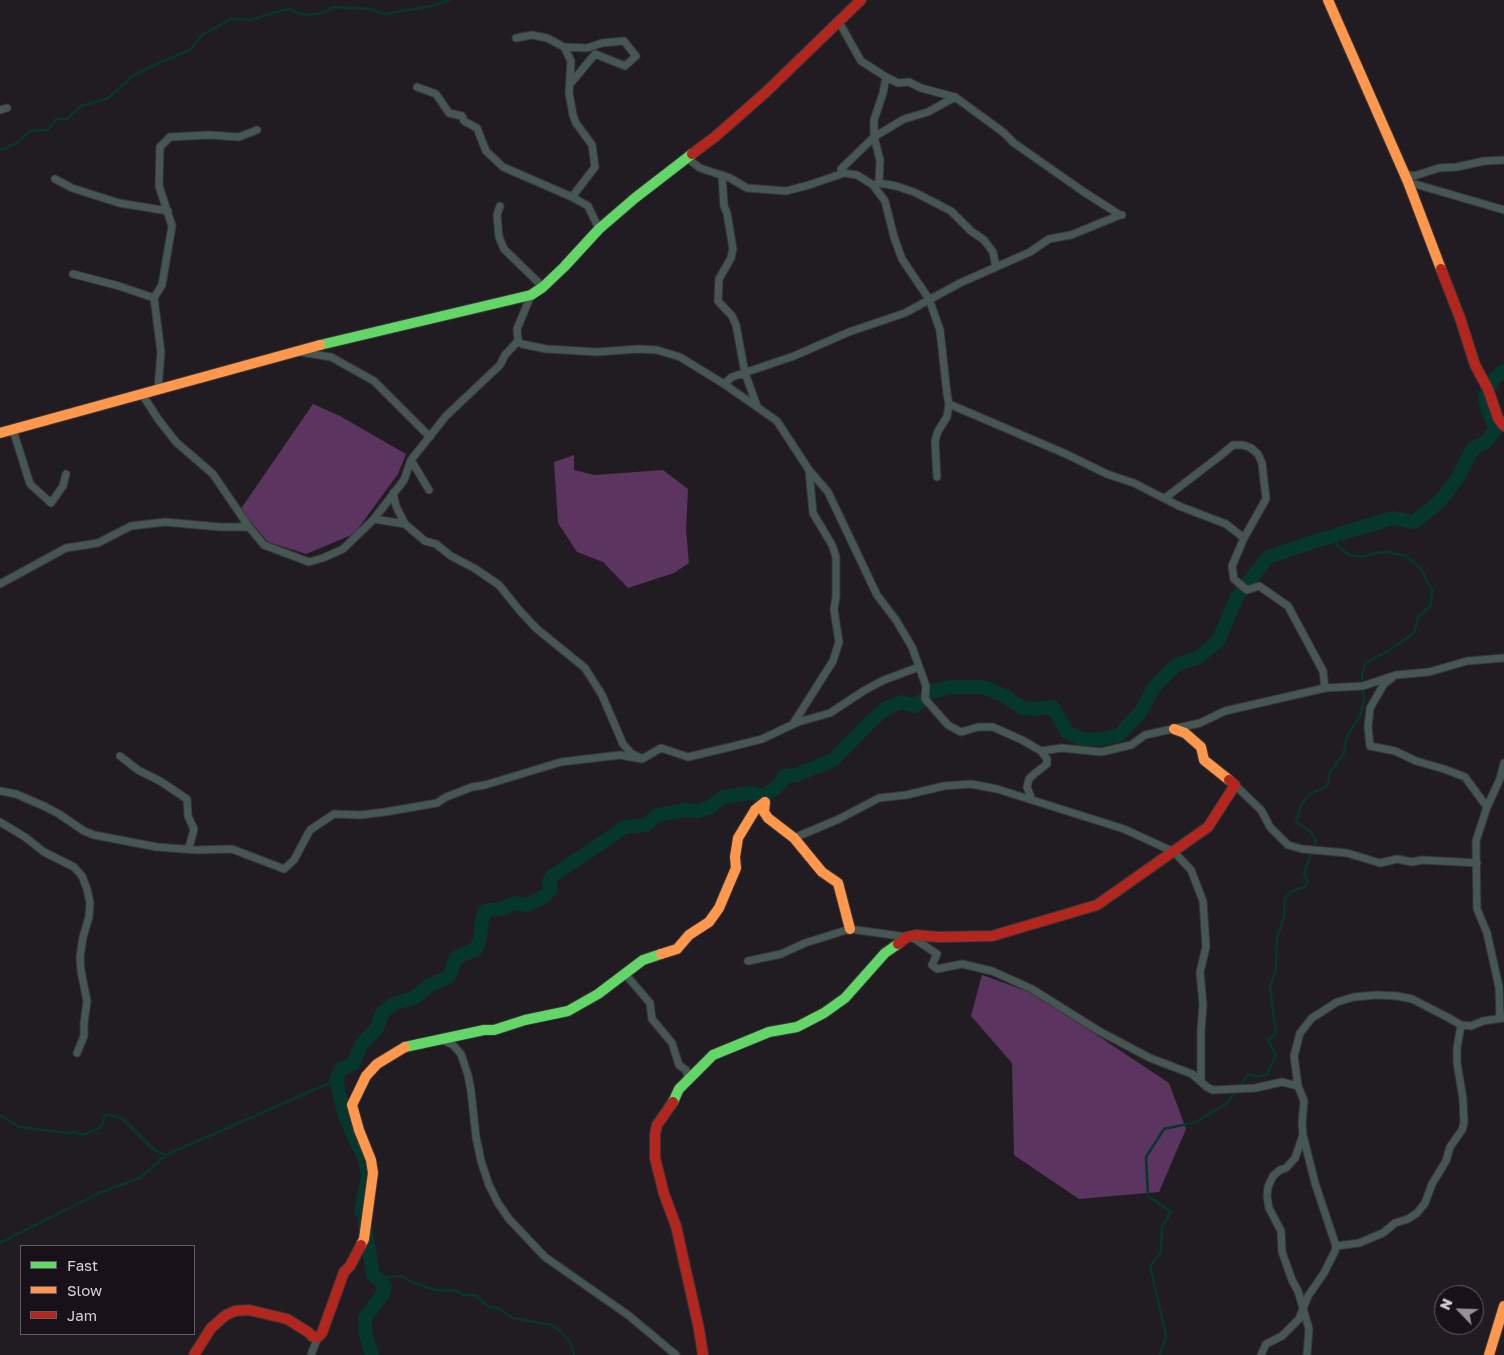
<!DOCTYPE html>
<html>
<head>
<meta charset="utf-8">
<style>
	body { margin:0 }
	#map { position:relative; width:1504px; height:1355px; overflow:hidden; background:#211c21; font-family:"Golos Text",sans-serif }
	canvas { display:block }
	.legend { position:absolute; left:20px; top:1245px; width:175px; height:90px; box-sizing:border-box; background:#19111a; border:1px solid #655d66; margin:0; padding:6px 9px; list-style:none; font-size:15px; color:#d6d0d7 }
	.legend li { display:flex; align-items:center; gap:10px; height:25px }
	.legend b { width:25px; border:1px solid #655d66 }
	.north { position:absolute; left:1434px; top:1285px; width:50px; height:50px; box-sizing:border-box; background:#19111a; border:1px solid #655d66; border-radius:50%; rotate:294deg; font-size:14px; font-weight:700; line-height:20px; text-align:center; color:#d6d0d7 }
	.north::after { content:''; display:block; margin:auto; width:18px; height:22px; background:#979197; clip-path:polygon(50% 0,100% 100%,50% 72%,0 100%) }
</style>
</head>
<body>
<div id="map">
<canvas width="1504" height="1355"></canvas>
<ul class="legend">
<li><b style="height:6px;background:#63d668"></b>Fast</li>
<li><b style="height:6px;background:#ff974d"></b>Slow</li>
<li><b style="height:6px;background:#b3261e"></b>Jam</li>
</ul>
<div class="north">N</div>
</div>
<script>
const c = document.querySelector('canvas').getContext('2d');
c.lineJoin = 'round';
function paint(path, color) {
  c.fillStyle = color;
  c.fill(path, 'evenodd');
}
function toPath(rows) {
  const path = new Path2D();
  for (const r of rows) {
    path.moveTo(r[0], r[1]);
    for (let i = 2; i < r.length; i += 2) path.lineTo(r[i], r[i + 1]);
  }
  return path;
}
function stroke(path, color, width, dash) {
  c.strokeStyle = color;
  c.lineWidth = width;
  c.lineCap = dash ? 'butt' : 'round';
  c.setLineDash(dash || []);
  c.stroke(path);
}
paint(toPath([
	[313,404,340,416,406,454,398,474,354,534,306,554,268,542,240,510],
	[574,455,574,470,594,475,663,470,688,489,686,530,689,563,674,573,628,588,603,562,577,552,558,523,554,462],
	[982,975,1035,994,1169,1083,1186,1129,1159,1192,1079,1199,1014,1155,1012,1063,971,1016]
]), '#5b3460');
stroke(toPath([
	[0,150,17,143,30,131,48,130,56,119,67,119,81,106,107,99,134,75,159,63,190,50,202,35,231,19,249,20,288,9,305,15,323,13,333,7,370,9,384,14,432,6,450,0],
	[1314,847,1316,841,1310,831,1296,822,1301,805,1309,795,1328,785,1330,772,1344,753,1347,736,1360,716,1364,700,1362,676,1365,663,1388,651,1414,633,1418,617,1431,605,1432,590,1421,569,1406,556,1388,552,1375,553,1363,557,1349,555,1337,545,1336,535],
	[0,1115,19,1127,66,1133,73,1132,83,1135,101,1127,106,1114,123,1119,153,1149,166,1155],
	[0,1243,99,1193,140,1178,166,1155,336,1080],
	[378,1278,402,1276,411,1282,439,1291,455,1290,463,1295,475,1295,489,1307,498,1308,513,1318,551,1325,560,1331,570,1342,574,1355],
	[1160,1355,1166,1335,1150,1266,1161,1252,1162,1227,1171,1212,1148,1196,1146,1157,1164,1129,1196,1122,1227,1103,1249,1074,1257,1077,1267,1074,1276,1055,1268,1040,1276,1034,1270,987,1276,969,1277,938,1284,917,1285,898,1292,891,1305,887,1308,882,1304,873,1311,853]
]), '#05372d', 2.5);
stroke(toPath([
	[372,1355,366,1335,365,1318,382,1295,385,1287,382,1282,373,1275,365,1225,365,1215,361,1211,368,1176,365,1160,345,1116,336,1080,341,1069,353,1064,361,1045,377,1028,382,1013,395,1003,414,998,430,985,449,977,456,958,476,949,480,939,482,919,485,911,502,909,514,903,528,905,545,896,551,889,549,882,551,877,625,827,646,825,657,815,686,810,698,811,710,807,723,797,750,793,765,796,780,784,784,776,796,775,833,760,872,720,888,707,902,702,914,706,925,699,930,692,950,687,983,687,1005,696,1022,708,1037,709,1053,707,1067,732,1083,740,1101,739,1119,735,1140,713,1154,687,1176,665,1199,657,1218,641,1237,597,1268,557,1313,542,1393,518,1414,522,1439,502,1457,479,1473,448,1485,443,1496,429,1487,408,1485,395,1495,378,1504,371]
]), '#05372d', 14);
const street = toPath([
	[839,22,861,61,886,77,898,83,909,82,921,88,955,97,1003,132,1014,143,1084,192,1120,215,1122,215],
	[516,38,532,35,547,38,564,47,571,61,569,93,573,115,576,123,592,145,595,167,572,197],
	[564,47,587,48,602,43,624,41,636,56,625,66,595,54,571,83],
	[886,77,883,93,874,120,874,137,904,119,928,112,955,97],
	[417,87,436,94,449,113,462,116,464,121,477,128,486,151,503,167,572,197,588,206,599,229],
	[0,110,7,108],
	[687,158,700,168,730,178,747,188,786,191,809,185,844,173,857,175,873,185,885,201,894,237,902,259,929,299,940,330,947,394,949,404,947,417,938,431,935,441,937,477],
	[841,169,874,137,880,160,879,183],
	[1405,174,1414,176,1439,168,1457,167,1484,161,1504,160],
	[722,175,724,206,727,213,733,249,731,258,719,279,718,301,732,316,736,325,745,373,757,406],
	[55,179,72,188,119,203,168,211],
	[1408,182,1504,210],
	[873,185,879,183,896,186,914,192,951,211,971,231,984,240,993,252,996,267],
	[500,206,497,215,499,237,504,249,543,287],
	[73,274,119,286,154,298],
	[531,295,517,329,518,341,522,344,546,349,597,352,638,349,657,350,680,357,724,384,777,421,809,470,813,513,832,545,836,557,836,596,834,610,839,642,833,661,793,724],
	[300,352,331,357,374,381,430,437],
	[724,384,732,377,794,356,849,332,905,313,960,283,1030,252,1049,239,1071,235,1120,215],
	[158,389,161,352,154,298,162,285,172,226,159,186,160,147,170,137,209,135,239,137,257,130],
	[142,394,158,419,176,442,213,474,249,527,264,545,309,562,323,558,343,549,374,519,404,480,411,460,446,416,500,365,505,355,518,341],
	[949,404,1066,454,1107,474,1134,483,1179,506,1226,524,1244,538,1232,566,1234,579,1247,590,1259,586,1288,606,1323,671,1325,688],
	[13,430,30,484,51,503,63,486,66,474],
	[411,460,429,490],
	[809,470,828,492,877,595,896,620,912,647,926,686,925,699,948,725,961,732,978,727,993,727,1022,740,1041,751,1062,748,1101,752,1131,745,1145,735,1200,723,1225,711,1325,688,1363,686,1396,675,1429,672,1467,661,1504,658],
	[393,493,396,506,405,524,425,541,436,544,451,556,474,568,499,585,520,611,537,629,585,668,602,695,623,744,632,754,639,757],
	[1165,498,1220,456,1233,445,1243,445,1251,448,1258,454,1262,463,1266,499,1244,538],
	[374,519,405,524],
	[0,584,66,548,98,543,131,526,165,522,220,527,249,527],
	[1392,678,1384,684,1370,708,1368,727,1370,746,1395,751,1416,761,1444,769,1465,777,1487,807],
	[120,756,138,770,160,781,187,799,188,816,194,829,189,848],
	[1235,785,1261,810,1270,827,1288,845,1302,849,1347,853,1380,863,1397,859,1412,862,1422,860,1477,863],
	[0,791,16,794,46,807,59,814,84,831,94,835,157,847,197,850,232,849,284,869,294,860,310,830,334,814,360,815,385,812,437,803,446,797,472,787,485,785,561,762,620,755,642,759,661,748,688,757,730,747,762,739,798,722,830,713,865,690,884,680,919,667],
	[1032,800,1027,787,1029,779,1034,774,1047,764,1047,759,1041,751],
	[0,822,25,837,44,852,74,867,82,876,87,889,90,903,89,917,83,937,80,957,81,971,87,1001,84,1023,84,1036,77,1053],
	[794,838,839,819,879,798,906,795,944,786,971,784,997,789,1124,829,1174,852,1191,870,1203,901,1206,947,1200,972,1203,1005,1201,1030,1201,1082],
	[748,961,781,954,805,943,850,929,907,937,915,939,937,954,932,965,937,969,962,964,992,971,1032,989,1099,1031,1150,1058,1192,1074,1207,1087,1213,1090,1255,1088,1282,1082,1298,1086,1304,1101,1302,1123,1303,1135,1315,1183,1336,1246,1335,1251,1324,1273,1308,1296,1299,1319,1282,1336,1266,1344,1261,1355],
	[626,975,650,1003,652,1019,672,1043,679,1065,686,1070,689,1080],
	[1500,1018,1499,987,1487,933,1477,909,1476,841,1487,807,1500,779,1504,763],
	[441,1039,453,1045,461,1054,468,1075,471,1091,476,1137,481,1161,489,1185,498,1203,509,1219,545,1257,628,1315,676,1355],
	[1298,1086,1294,1056,1300,1033,1312,1018,1337,1002,1354,997,1377,995,1397,996,1412,999,1449,1018,1461,1025,1471,1026,1483,1021,1504,1018],
	[1303,1135,1295,1158,1286,1168,1280,1170,1273,1176,1268,1187,1267,1196,1269,1208,1281,1231,1282,1252,1292,1280,1298,1291,1309,1329,1307,1355],
	[1336,1246,1359,1243,1383,1233,1395,1223,1408,1219,1417,1213,1425,1203,1432,1184,1446,1161,1450,1147,1462,1130,1464,1123,1463,1099,1457,1063,1457,1048,1461,1025],
	[311,1355,318,1337]
]);
const fast = toPath([
	[320,345,531,295,543,287,564,267,599,229,635,198,692,154],
	[405,1047,484,1030,494,1030,525,1020,568,1011,598,994,643,960,661,954],
	[673,1102,679,1089,713,1055,769,1032,797,1027,824,1013,845,998,885,953,898,944]
]);
const slow = toPath([
	[1328,0,1408,182,1441,269],
	[0,433,320,345],
	[1174,729,1185,733,1201,747,1204,760,1229,780],
	[661,954,677,949,689,935,709,922,719,908,736,868,735,857,738,838,755,810,765,802,764,812,768,818,794,838,822,872,838,883,850,929],
	[361,1245,364,1239,373,1173,371,1160,359,1130,352,1105,366,1076,377,1064,405,1047],
	[1489,1355,1504,1306]
]);
const jam = toPath([
	[692,154,716,136,766,92,861,0],
	[1441,269,1460,318,1475,365,1488,389,1498,418,1504,426],
	[898,944,907,937,916,935,938,937,992,936,1097,905,1208,827,1235,785,1229,780],
	[673,1102,657,1125,655,1134,655,1158,664,1194,676,1226,699,1329,703,1355],
	[194,1355,211,1328,226,1315,235,1311,249,1310,287,1319,308,1332,313,1337,318,1337,322,1333,344,1272,350,1266,361,1245]
]);
stroke(street, '#39363a', 9);
stroke(fast, '#39363a', 12);
stroke(slow, '#39363a', 12);
stroke(jam, '#39363a', 12);
stroke(street, '#465753', 7);
stroke(fast, '#63d668', 10);
stroke(slow, '#ff974d', 10);
stroke(jam, '#b3261e', 10);
</script>
</body>
</html>
